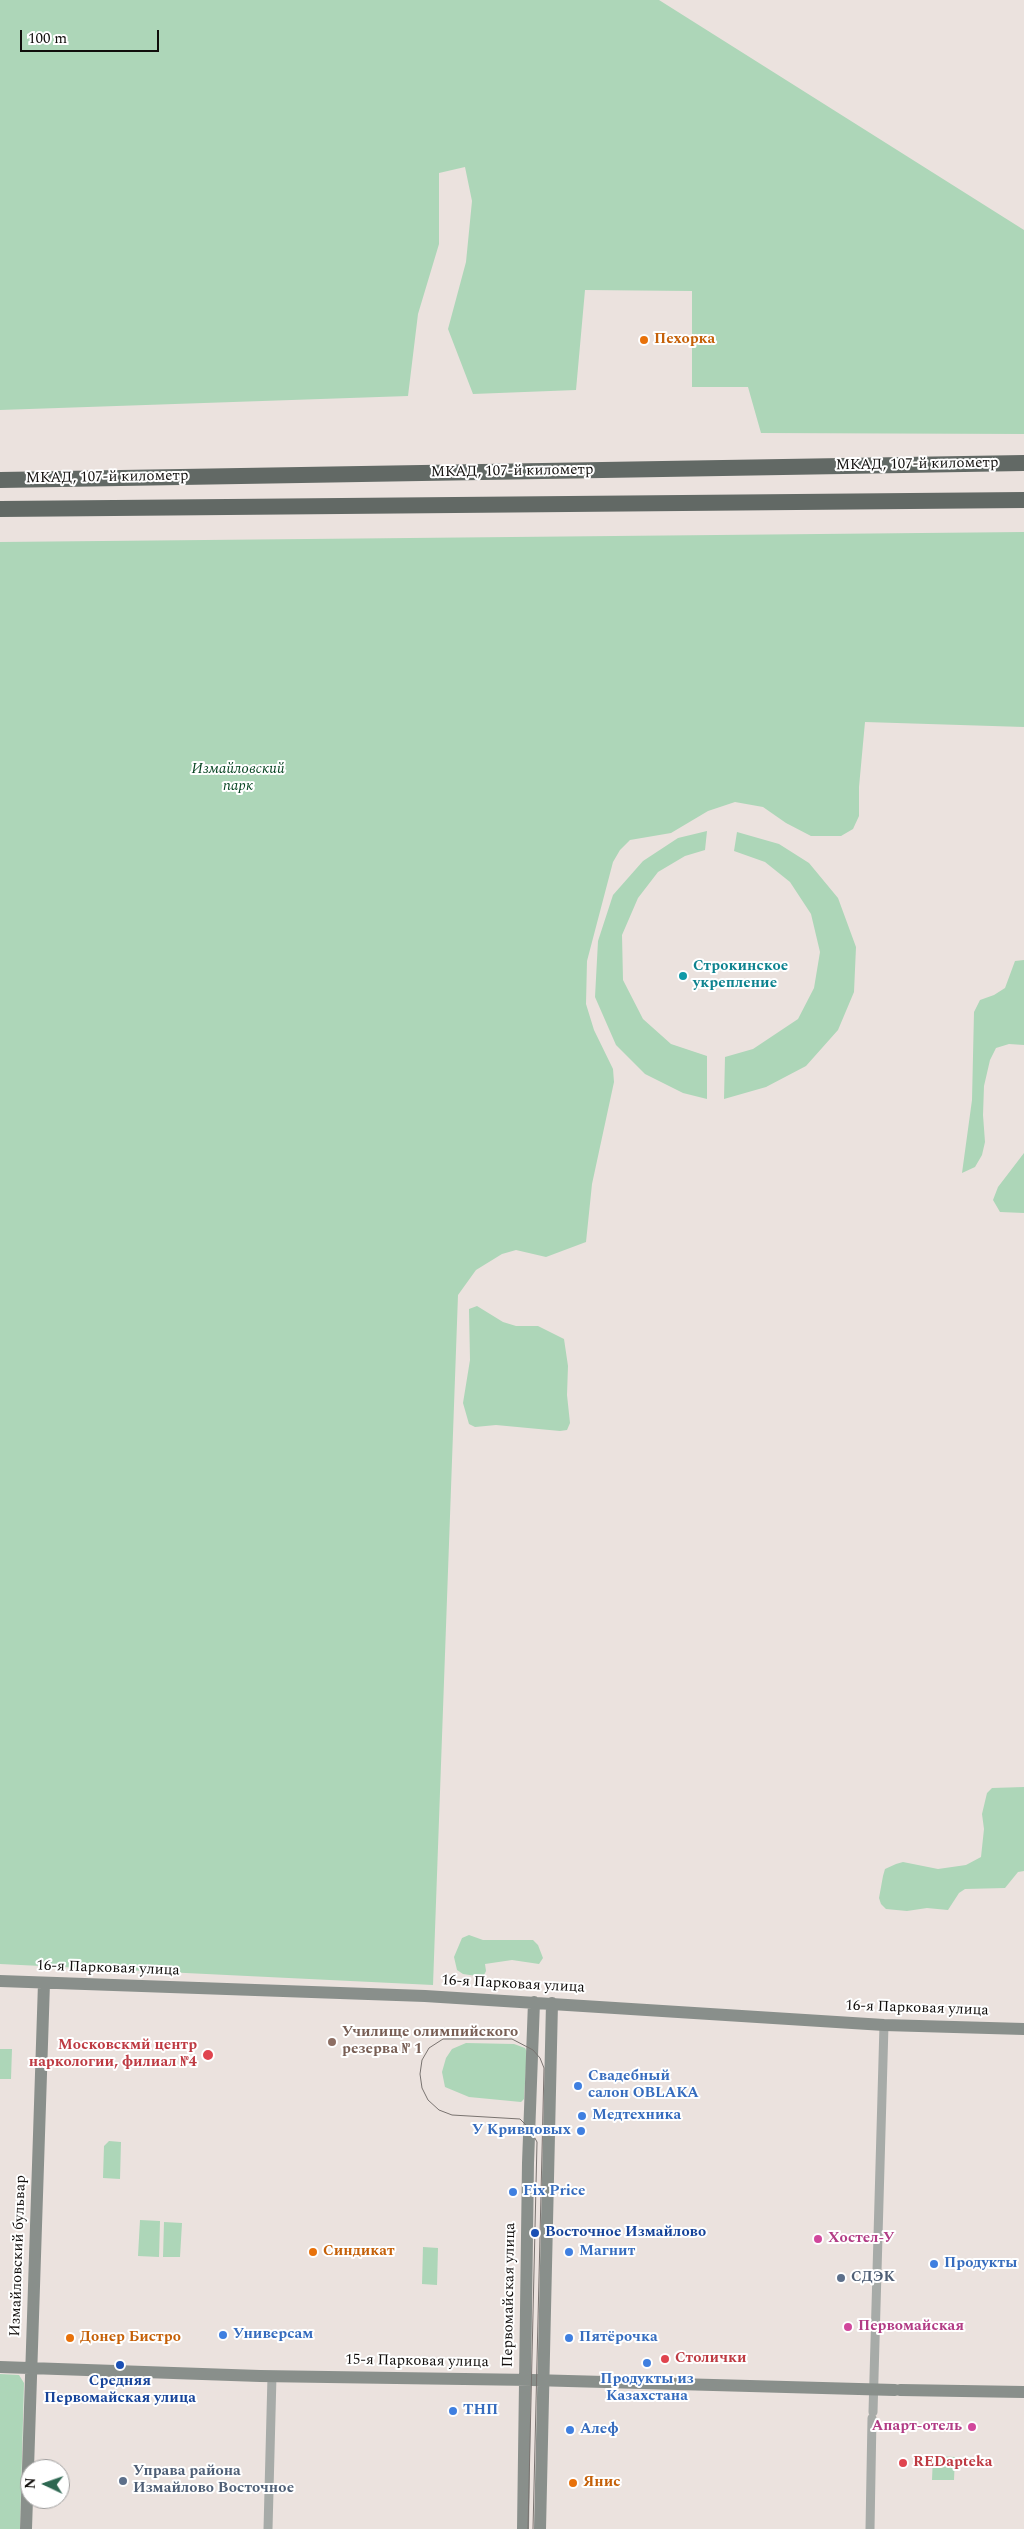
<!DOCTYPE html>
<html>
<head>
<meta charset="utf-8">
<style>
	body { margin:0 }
	#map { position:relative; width:1024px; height:2529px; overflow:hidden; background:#ebe2de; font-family:Spectral,serif }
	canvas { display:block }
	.north { position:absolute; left:20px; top:2459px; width:50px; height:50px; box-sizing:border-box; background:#fff; border:1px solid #a09f9e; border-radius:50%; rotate:273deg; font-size:14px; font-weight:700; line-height:20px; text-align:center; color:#110e0c }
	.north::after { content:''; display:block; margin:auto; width:18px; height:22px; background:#2d6751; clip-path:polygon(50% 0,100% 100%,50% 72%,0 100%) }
	.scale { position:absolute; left:20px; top:30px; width:139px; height:22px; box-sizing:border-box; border:2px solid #110e0c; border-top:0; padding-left:6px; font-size:15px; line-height:18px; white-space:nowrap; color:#110e0c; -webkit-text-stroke:4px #fff; paint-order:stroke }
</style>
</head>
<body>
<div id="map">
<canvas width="1024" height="2529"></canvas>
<div class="north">N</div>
<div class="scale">100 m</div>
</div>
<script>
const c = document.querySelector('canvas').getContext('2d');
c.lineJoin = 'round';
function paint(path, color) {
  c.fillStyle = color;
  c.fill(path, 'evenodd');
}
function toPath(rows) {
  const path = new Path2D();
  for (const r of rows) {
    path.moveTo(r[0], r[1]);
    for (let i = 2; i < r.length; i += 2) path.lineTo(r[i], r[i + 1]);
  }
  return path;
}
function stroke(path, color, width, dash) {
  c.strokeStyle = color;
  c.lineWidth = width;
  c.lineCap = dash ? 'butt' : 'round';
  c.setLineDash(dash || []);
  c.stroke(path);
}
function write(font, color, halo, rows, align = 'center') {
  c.font = font + ' Spectral,serif';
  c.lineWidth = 4;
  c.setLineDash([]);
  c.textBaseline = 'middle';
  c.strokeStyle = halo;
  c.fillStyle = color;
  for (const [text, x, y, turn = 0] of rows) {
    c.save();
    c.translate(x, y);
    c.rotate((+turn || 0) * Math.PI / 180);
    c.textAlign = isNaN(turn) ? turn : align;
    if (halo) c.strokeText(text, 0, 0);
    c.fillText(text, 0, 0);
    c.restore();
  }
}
paint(toPath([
	[0,0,659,0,1024,230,1024,434,761,433,748,387,692,387,692,291,585,290,576,390,473,394,448,329,466,262,472,201,465,167,439,173,439,244,418,314,408,396,0,410],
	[1024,532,1024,727,865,722,859,787,859,816,853,829,841,836,811,836,786,823,763,807,735,802,708,811,671,833,630,840,620,850,613,862,587,961,586,1004,594,1030,613,1069,614,1082,592,1184,586,1242,546,1257,516,1250,502,1254,476,1270,458,1295,433,1985,0,1964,0,542],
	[707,831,705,850,685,856,658,872,638,898,622,935,623,980,643,1019,671,1044,707,1056,707,1099,683,1093,645,1074,616,1045,595,997,598,941,613,895,643,861,678,838],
	[737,832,779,844,809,863,838,898,856,947,854,992,838,1030,806,1066,766,1087,724,1099,725,1057,753,1049,798,1019,814,988,820,952,811,914,790,882,765,862,734,851],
	[1024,960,1024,1045,1009,1044,996,1048,990,1060,984,1086,983,1115,985,1142,982,1155,975,1167,962,1173,972,1100,974,1012,980,1000,994,995,1005,988,1015,961],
	[1024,1153,1024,1213,1000,1212,993,1200,998,1187],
	[477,1306,503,1322,516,1326,538,1326,564,1339,568,1366,567,1395,570,1423,567,1430,560,1431,496,1425,475,1427,469,1424,463,1403,470,1360,469,1309],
	[1024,1787,1024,1871,1018,1872,1005,1888,965,1889,959,1893,948,1910,927,1908,907,1911,886,1909,881,1904,879,1898,883,1876,885,1869,896,1864,903,1862,938,1869,966,1865,981,1857,984,1829,982,1814,987,1793,992,1788],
	[469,1935,483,1940,533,1940,538,1945,543,1958,539,1964,512,1960,485,1964,486,1971,483,1977,463,1974,457,1970,454,1957,462,1938],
	[466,2043,514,2044,525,2048,527,2052,524,2099,521,2102,469,2097,445,2087,442,2072,446,2058,452,2049],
	[0,2049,12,2049,11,2079,0,2079],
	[109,2141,121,2142,120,2179,103,2178,104,2146],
	[140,2220,160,2221,159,2257,138,2256],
	[164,2222,182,2223,180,2257,163,2257],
	[423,2247,438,2248,437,2285,422,2284],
	[0,2374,19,2375,24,2383,20,2529,0,2529],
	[933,2456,955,2457,954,2480,932,2480]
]), '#add6b8');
stroke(toPath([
	[873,2412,884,2025],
	[268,2529,272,2376],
	[870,2529,872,2418]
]), '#a7aba8', 9);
stroke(toPath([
	[0,1981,425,1996,884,2025,1024,2029],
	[0,2367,260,2376,532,2380,895,2390],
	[900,2390,1024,2392],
	[26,2529,44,1983],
	[523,2529,528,2163,534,2002],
	[540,2529,552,2003]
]), '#898f8b', 12);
stroke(toPath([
	[0,480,1024,463],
	[0,509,1024,500]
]), '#626965', 16);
stroke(toPath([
	[528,2529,537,2142,530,2129,520,2119,452,2115,439,2110,428,2100,422,2088,420,2074,422,2060,429,2048,443,2039,512,2039,533,2050,540,2058,544,2068,533,2529]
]), '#797370', 1);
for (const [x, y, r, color] of [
	[644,340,5,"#e8710a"],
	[683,976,5,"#0f9aa8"],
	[332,2042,5,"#8d6e63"],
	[208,2055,6,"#e0444e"],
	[578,2086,5,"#3f7fe0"],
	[582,2116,5,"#3f7fe0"],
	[581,2131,5,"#3f7fe0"],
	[513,2192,5,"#3f7fe0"],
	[535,2233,5,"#1a4fb4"],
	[818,2239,5,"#d1479c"],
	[313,2252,5,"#e8710a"],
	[569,2252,5,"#3f7fe0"],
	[934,2264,5,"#3f7fe0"],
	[841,2278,5,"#5c6f8a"],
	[848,2327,5,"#d1479c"],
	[223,2335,5,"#3f7fe0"],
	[70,2338,5,"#e8710a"],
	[569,2338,5,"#3f7fe0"],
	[665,2359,5,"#e0444e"],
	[647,2363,5,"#3f7fe0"],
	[120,2365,5,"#1a4fb4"],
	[453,2411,5,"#3f7fe0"],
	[972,2427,5,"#d1479c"],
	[570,2430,5,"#3f7fe0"],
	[903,2463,5,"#e0444e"],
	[123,2481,5,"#5c6f8a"],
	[573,2483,5,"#e8710a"]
]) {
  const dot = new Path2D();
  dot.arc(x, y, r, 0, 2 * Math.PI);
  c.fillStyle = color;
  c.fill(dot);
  stroke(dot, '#fff', 2);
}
write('bold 15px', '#c56008', '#fff', [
	["Пехорка",654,340],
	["Синдикат",323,2252],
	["Донер Бистро",80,2338],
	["Янис",583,2483]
], 'left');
write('15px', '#110e0c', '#fff', [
	["МКАД, 107-й километр",917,465,-1],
	["МКАД, 107-й километр",512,472,-1],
	["МКАД, 107-й километр",107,478,-1],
	["16-я Парковая улица",108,1969,2],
	["16-я Парковая улица",513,1985,3],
	["16-я Парковая улица",917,2009,2],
	["Измайловский бульвар",19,2256,-88],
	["Первомайская улица",510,2295,-89],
	["15-я Парковая улица",417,2362,1]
]);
write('italic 15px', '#084623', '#fff', [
	["Измайловский",238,770],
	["парк",238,787]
]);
write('bold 15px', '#0d838f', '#fff', [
	["Строкинское",693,967],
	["укрепление",693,984]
], 'left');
write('bold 15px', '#785e54', '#fff', [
	["Училище олимпийского",342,2033],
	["резерва № 1",342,2050]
], 'left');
write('bold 15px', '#be3a42', '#fff', [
	["Московскмй центр",197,2046,"right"],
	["наркологии, филиал №4",197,2063,"right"],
	["Столички",675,2359],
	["REDapteka",913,2463]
], 'left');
write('bold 15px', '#366cbe', '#fff', [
	["Свадебный",588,2077],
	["салон OBLAKA",588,2094],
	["Медтехника",592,2116],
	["У Кривцовых",571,2131,"right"],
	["Fix Price",523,2192],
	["Магнит",579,2252],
	["Продукты",944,2264],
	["Универсам",233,2335],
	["Пятёрочка",579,2338],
	["Продукты из",647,2380,"center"],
	["Казахстана",647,2397,"center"],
	["ТНП",463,2411],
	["Алеф",580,2430]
], 'left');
write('bold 15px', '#164399', '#fff', [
	["Восточное Измайлово",545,2233],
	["Средняя",120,2382,"center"],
	["Первомайская улица",120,2399,"center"]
], 'left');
write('bold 15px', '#b23c85', '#fff', [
	["Хостел-У",828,2239],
	["Первомайская",858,2327],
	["Апарт-отель",962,2427,"right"]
], 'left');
write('bold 15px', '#4e5e75', '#fff', [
	["СДЭК",851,2278],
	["Управа района",133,2472],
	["Измайлово Восточное",133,2489]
], 'left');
</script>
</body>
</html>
